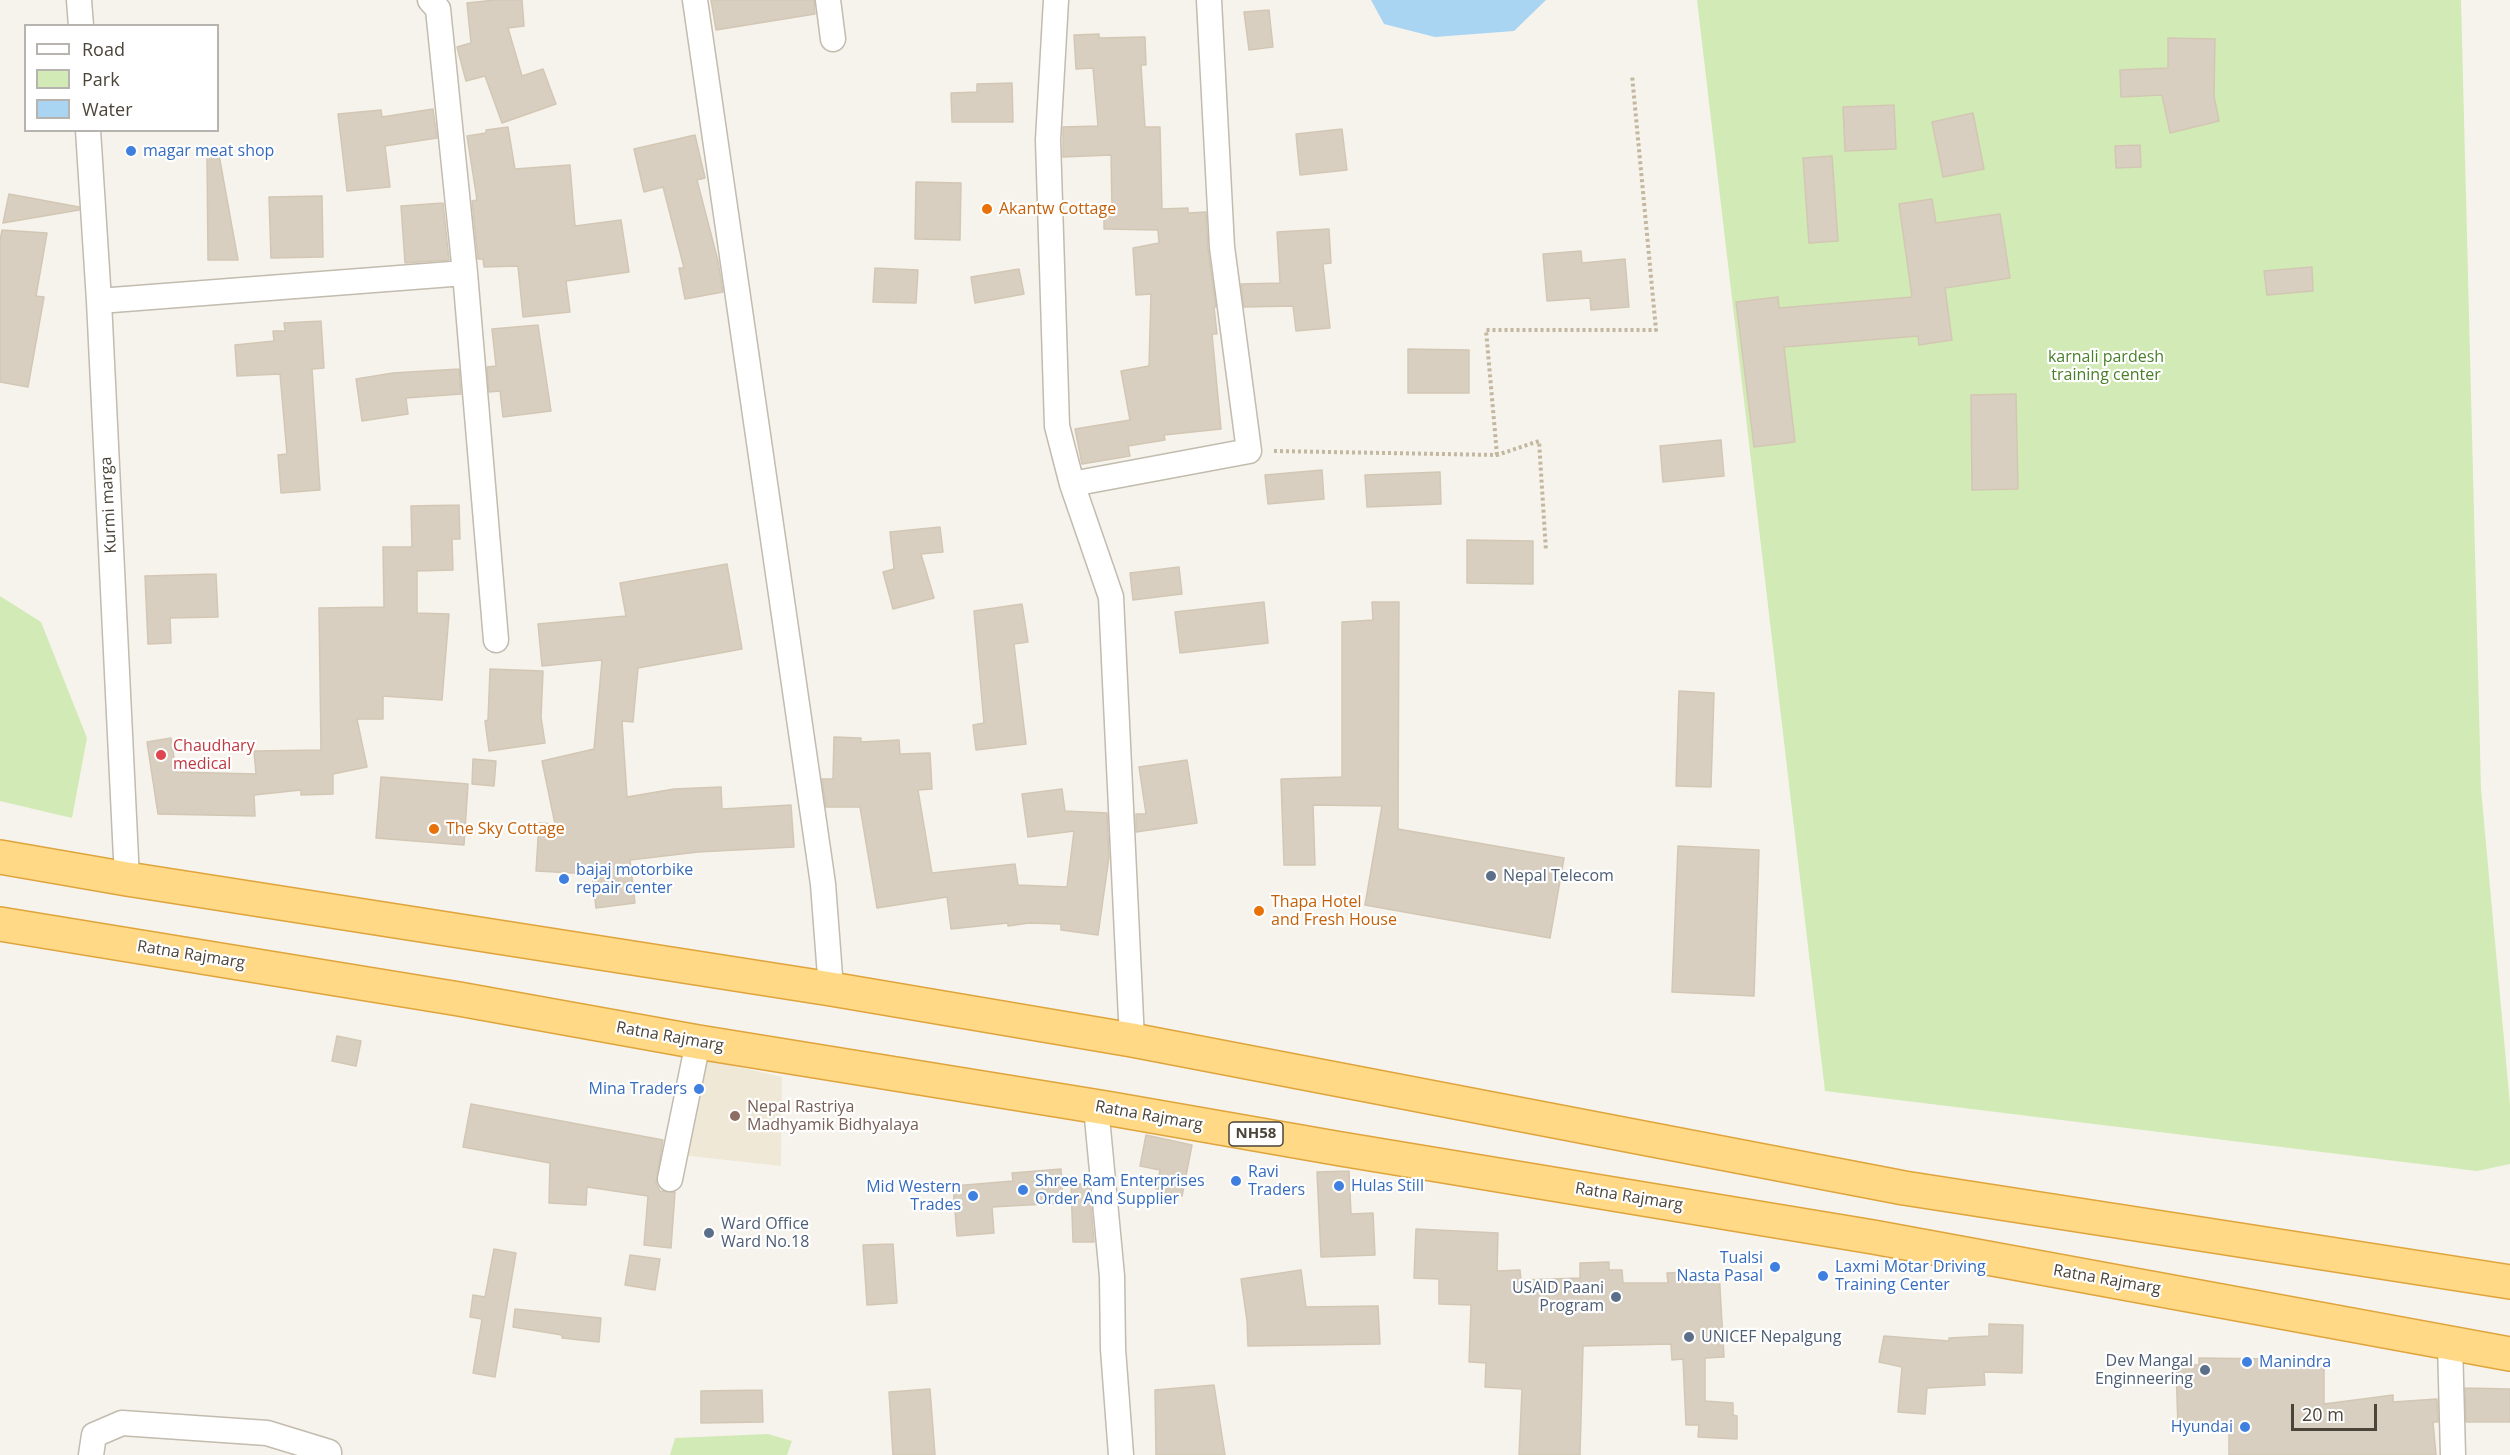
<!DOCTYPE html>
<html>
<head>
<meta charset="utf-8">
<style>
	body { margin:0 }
	#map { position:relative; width:2510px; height:1455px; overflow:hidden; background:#f6f3ec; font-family:"Open Sans",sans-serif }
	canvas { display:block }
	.legend { position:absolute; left:24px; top:24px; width:195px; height:108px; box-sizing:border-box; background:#fff; border:2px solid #b7b4b0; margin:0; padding:8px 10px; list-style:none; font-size:18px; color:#4b4439 }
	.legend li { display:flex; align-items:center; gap:12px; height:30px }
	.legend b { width:30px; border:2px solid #b7b4b0 }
	.scale { position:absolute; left:2291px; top:1404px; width:86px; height:27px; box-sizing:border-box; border:3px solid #4b4439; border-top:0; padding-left:8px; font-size:18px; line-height:21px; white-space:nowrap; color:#4b4439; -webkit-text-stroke:4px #fff; paint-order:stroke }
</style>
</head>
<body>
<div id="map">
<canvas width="2510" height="1455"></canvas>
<ul class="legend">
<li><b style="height:8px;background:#fff"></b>Road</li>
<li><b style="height:16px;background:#d2eab5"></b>Park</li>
<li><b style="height:16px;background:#a9d4f2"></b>Water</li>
</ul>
<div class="scale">20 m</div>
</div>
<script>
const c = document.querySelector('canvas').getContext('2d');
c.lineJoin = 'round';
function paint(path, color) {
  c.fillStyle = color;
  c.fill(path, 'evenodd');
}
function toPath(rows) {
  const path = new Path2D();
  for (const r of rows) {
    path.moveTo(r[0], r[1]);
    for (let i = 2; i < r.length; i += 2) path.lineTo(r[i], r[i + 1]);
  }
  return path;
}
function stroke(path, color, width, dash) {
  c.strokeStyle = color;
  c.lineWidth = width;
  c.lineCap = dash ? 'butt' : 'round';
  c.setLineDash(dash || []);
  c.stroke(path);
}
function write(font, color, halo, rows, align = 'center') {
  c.font = font + ' "Open Sans",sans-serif';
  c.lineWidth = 4.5;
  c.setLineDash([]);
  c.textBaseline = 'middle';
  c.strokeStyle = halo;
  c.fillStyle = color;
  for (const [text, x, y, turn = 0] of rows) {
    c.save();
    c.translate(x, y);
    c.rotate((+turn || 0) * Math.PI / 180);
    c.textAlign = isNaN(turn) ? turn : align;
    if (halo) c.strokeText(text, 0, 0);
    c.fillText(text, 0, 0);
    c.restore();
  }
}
paint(toPath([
	[699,1058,782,1077,781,1166,681,1155]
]), '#efe8d6');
paint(toPath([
	[1697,0,2461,0,2481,789,2510,1105,2510,1164,2477,1171,1825,1091],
	[0,596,41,622,87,738,72,818,0,801],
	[768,1434,792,1441,787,1455,670,1455,675,1438]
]), '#d2eab5');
paint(toPath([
	[1371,0,1546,0,1514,31,1435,37,1384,24]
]), '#a9d4f2');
const building = toPath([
	[495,0,522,0,524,26,508,28,522,76,543,69,556,104,502,123,485,76,466,81,457,47,471,43,467,3,495,0],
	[711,0,814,0,815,14,716,30,711,0],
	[1269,10,1273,47,1249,50,1244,12,1269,10],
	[1099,34,1099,38,1145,37,1146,65,1141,65,1145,127,1160,127,1162,209,1188,208,1188,213,1206,212,1208,249,1216,307,1214,307,1217,334,1212,334,1221,429,1164,435,1165,440,1128,446,1130,456,1082,464,1075,429,1130,420,1121,371,1149,366,1151,294,1136,295,1133,248,1159,243,1158,230,1104,229,1104,211,1112,210,1111,155,1063,157,1063,127,1098,126,1093,68,1076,69,1074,35,1099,34],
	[2168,38,2215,39,2214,96,2219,121,2170,133,2162,95,2121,97,2120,70,2168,68,2168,38],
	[1012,83,1013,122,952,122,951,93,977,92,977,84,1012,83],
	[1894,105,1896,149,1845,151,1843,107,1894,105],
	[433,109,437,138,385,146,390,187,347,191,338,114,381,110,382,117,433,109],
	[1973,113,1984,169,1943,177,1932,122,1973,113],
	[508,127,515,169,570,165,575,226,621,220,629,272,566,281,570,312,523,317,518,266,484,267,483,259,478,259,472,201,477,200,467,136,486,133,486,130,508,127],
	[1342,129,1347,170,1300,175,1296,134,1342,129],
	[695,135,705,178,697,180,718,261,723,292,685,299,679,268,684,268,663,187,644,192,634,149,695,135],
	[2140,145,2141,167,2116,168,2115,146,2140,145],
	[219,155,238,260,208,260,207,157,219,155],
	[1832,156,1838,241,1809,243,1803,158,1832,156],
	[916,182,961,183,960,240,915,239,916,182],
	[9,194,79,207,79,210,3,223,9,194],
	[322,196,323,257,271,258,269,197,322,196],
	[1932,199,1936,223,2000,214,2010,278,1945,288,1952,340,1919,345,1918,336,1784,347,1795,442,1754,447,1736,302,1778,297,1779,308,1912,297,1899,204,1932,199],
	[443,203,449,260,405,263,401,206,443,203],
	[1329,229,1331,263,1323,264,1330,328,1296,331,1293,306,1244,307,1241,284,1280,283,1277,232,1329,229],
	[2,230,47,233,36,296,44,297,28,387,0,382,0,241,2,230],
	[1581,251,1582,263,1625,259,1629,307,1591,310,1590,298,1547,301,1543,254,1581,251],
	[2312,267,2313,291,2267,295,2264,271,2312,267],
	[875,268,918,270,916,303,873,302,875,268],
	[1019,269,1024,294,975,303,971,277,1019,269],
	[321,321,324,368,312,369,320,490,281,493,278,455,287,454,280,374,237,376,235,345,274,341,273,331,285,331,284,323,321,321],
	[538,325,551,411,503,417,500,391,489,392,487,367,496,366,492,329,538,325],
	[1408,349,1469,350,1469,393,1408,393,1408,349],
	[459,369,461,394,406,398,408,414,362,421,356,379,393,373,459,369],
	[2016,394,2018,489,1972,490,1971,395,2016,394],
	[1721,440,1724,476,1663,482,1660,446,1721,440],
	[1322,470,1324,499,1268,504,1265,475,1322,470],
	[1440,472,1441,504,1367,507,1365,475,1440,472],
	[459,505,460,539,452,539,453,570,417,571,417,613,449,614,442,700,383,696,383,719,357,719,367,767,333,774,333,794,301,795,301,790,254,795,255,816,158,814,147,742,171,738,176,772,256,774,254,751,321,750,319,608,384,607,383,547,412,547,411,506,459,505],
	[940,527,943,552,921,554,934,598,893,609,883,572,894,569,890,532,940,527],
	[1467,540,1533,541,1533,584,1467,583,1467,540],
	[727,564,742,649,638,668,633,722,622,721,627,797,674,789,721,787,722,809,791,805,794,847,698,852,630,860,635,903,596,908,592,874,536,871,539,823,555,824,542,761,594,749,602,660,542,666,538,624,626,616,620,583,727,564],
	[1179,567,1182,594,1133,600,1130,573,1179,567],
	[216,574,218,617,170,618,171,643,148,644,145,576,216,574],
	[1264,602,1268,643,1180,653,1175,612,1264,602],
	[1372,602,1399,602,1398,829,1564,858,1550,938,1365,905,1382,806,1313,805,1315,865,1284,865,1281,779,1342,777,1342,622,1373,620,1372,602],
	[1022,604,1028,642,1014,644,1026,744,976,750,973,725,984,723,974,611,1022,604],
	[490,669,543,671,541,717,545,743,489,751,485,721,488,720,490,669],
	[1679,691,1714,693,1711,787,1676,786,1679,691],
	[834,737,861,738,861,742,899,740,900,754,930,753,932,789,918,790,932,873,1015,864,1018,885,1067,887,1074,831,1028,837,1022,794,1062,789,1065,811,1107,813,1109,857,1098,935,1061,930,1061,924,1029,923,1008,926,1008,923,951,929,947,897,877,908,860,807,826,807,822,779,833,779,834,737],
	[473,759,496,761,494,786,472,784,473,759],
	[1187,760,1197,823,1136,832,1136,814,1146,814,1139,767,1187,760],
	[381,777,468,784,464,845,376,838,381,777],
	[1678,846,1759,850,1754,996,1672,992,1678,846],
	[337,1036,361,1041,356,1066,332,1061,337,1036],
	[471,1104,663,1140,656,1183,660,1191,675,1192,671,1248,644,1245,648,1196,587,1187,586,1205,549,1203,550,1163,463,1147,471,1104],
	[1146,1135,1192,1145,1182,1196,1156,1191,1160,1170,1140,1166,1146,1135],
	[1061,1169,1063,1203,992,1207,994,1233,957,1236,953,1186,1013,1181,1012,1173,1061,1169],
	[1349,1171,1351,1214,1373,1213,1375,1255,1321,1257,1317,1172,1349,1171],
	[1071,1184,1089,1184,1094,1242,1073,1242,1071,1184],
	[1416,1229,1498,1233,1497,1271,1520,1270,1521,1280,1580,1278,1580,1263,1609,1262,1609,1270,1622,1270,1623,1283,1668,1283,1667,1273,1719,1271,1724,1357,1705,1358,1705,1401,1733,1403,1733,1415,1737,1416,1737,1439,1698,1437,1699,1425,1686,1425,1683,1359,1672,1360,1671,1344,1583,1346,1580,1455,1519,1455,1522,1389,1485,1387,1486,1363,1469,1362,1471,1305,1439,1304,1439,1279,1414,1278,1416,1229],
	[893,1244,897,1303,867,1305,863,1245,893,1244],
	[494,1249,516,1253,495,1377,473,1373,482,1319,470,1317,473,1295,485,1297,494,1249],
	[630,1255,660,1259,655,1290,625,1285,630,1255],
	[1301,1270,1306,1307,1378,1306,1380,1344,1248,1346,1247,1321,1241,1279,1301,1270],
	[515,1309,601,1318,599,1342,562,1338,562,1335,513,1327,515,1309],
	[1989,1324,2023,1325,2022,1373,1984,1372,1985,1385,1927,1388,1925,1414,1898,1412,1902,1367,1879,1362,1884,1336,1949,1341,1949,1338,1989,1336,1989,1324],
	[2199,1358,2271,1359,2271,1363,2324,1364,2324,1404,2393,1395,2393,1402,2437,1399,2438,1422,2433,1422,2436,1455,2229,1455,2229,1427,2178,1428,2176,1365,2199,1365,2199,1358],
	[1214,1385,1225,1455,1156,1455,1155,1390,1214,1385],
	[2465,1388,2510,1389,2510,1422,2466,1422,2465,1388],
	[930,1389,935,1455,893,1455,889,1392,930,1389],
	[762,1390,763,1422,701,1423,701,1391,762,1390]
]);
paint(building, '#d8cfc1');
stroke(building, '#d3c7b4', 1.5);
const minor = toPath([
	[79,0,81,26],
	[695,0,823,884,831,989],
	[828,0,833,39],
	[1056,0,1048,140,1057,426,1072,484,1111,597,1132,1040],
	[88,130,99,301,127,879],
	[465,273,496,640],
	[99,301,465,273,438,9,430,0],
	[1072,484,1249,451,1222,247,1209,0],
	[1096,1107,1112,1276,1113,1349,1121,1455],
	[670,1179,698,1042],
	[2450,1343,2453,1455],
	[91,1455,94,1435,122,1423,267,1433,329,1452,329,1455]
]);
const trunk = toPath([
	[0,857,127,879,831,989,1132,1040,1904,1188,2510,1282],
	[0,924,459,999,698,1042,1106,1108,1341,1149,1873,1237,2510,1354]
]);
stroke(minor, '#c2bbae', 27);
stroke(trunk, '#e0a43c', 36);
stroke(toPath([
	[1274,451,1497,455,1539,441,1546,551],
	[1497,455,1486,330,1656,330,1632,75]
]), '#c4b79f', 4, [3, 3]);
stroke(minor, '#fff', 24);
stroke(trunk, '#ffd985', 33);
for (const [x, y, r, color] of [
	[131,151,6,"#3f7fe0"],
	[987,209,6,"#e8710a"],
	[161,755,6,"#e0444e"],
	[434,829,6,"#e8710a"],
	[1491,876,6,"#5c6f8a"],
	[564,879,6,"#3f7fe0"],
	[1259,911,6,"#e8710a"],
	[699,1089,6,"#3f7fe0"],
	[735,1116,6,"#8d6e63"],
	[1236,1181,6,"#3f7fe0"],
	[1339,1186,6,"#3f7fe0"],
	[1023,1190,6,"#3f7fe0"],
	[973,1196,6,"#3f7fe0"],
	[709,1233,6,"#5c6f8a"],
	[1775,1267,6,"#3f7fe0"],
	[1823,1276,6,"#3f7fe0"],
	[1616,1297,6,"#5c6f8a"],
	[1689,1337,6,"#5c6f8a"],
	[2247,1362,6,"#3f7fe0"],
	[2205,1370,6,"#5c6f8a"],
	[2245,1427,6,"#3f7fe0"]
]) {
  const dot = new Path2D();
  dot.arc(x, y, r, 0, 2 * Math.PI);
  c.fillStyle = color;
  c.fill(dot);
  stroke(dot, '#fff', 2);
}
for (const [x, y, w] of [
	[1256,1134,54]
]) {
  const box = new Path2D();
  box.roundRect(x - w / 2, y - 12, w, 24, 4.5);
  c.fillStyle = '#fff';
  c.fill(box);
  stroke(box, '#4b4439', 1.5);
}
write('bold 15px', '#4b4439', null, [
	["NH58",1256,1134]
]);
write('16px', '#366cbe', '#fff', [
	["magar meat shop",143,151],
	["bajaj motorbike",576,870],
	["repair center",576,888],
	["Mina Traders",687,1089,"right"],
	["Ravi",1248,1172],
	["Traders",1248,1190],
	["Shree Ram Enterprises",1035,1181],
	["Order And Supplier",1035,1199],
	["Hulas Still",1351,1186],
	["Mid Western",961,1187,"right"],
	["Trades",961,1205,"right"],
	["Tualsi",1763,1258,"right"],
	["Nasta Pasal",1763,1276,"right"],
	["Laxmi Motar Driving",1835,1267],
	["Training Center",1835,1285],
	["Manindra",2259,1362],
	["Hyundai",2233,1427,"right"]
], 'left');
write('16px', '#c56008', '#fff', [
	["Akantw Cottage",999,209],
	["The Sky Cottage",446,829],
	["Thapa Hotel",1271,902],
	["and Fresh House",1271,920]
], 'left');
write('16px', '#4a7f2a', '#fff', [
	["karnali pardesh",2106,357],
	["training center",2106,375]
]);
write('16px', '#4b4439', '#fff', [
	["Kurmi marga",109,505,-93],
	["Ratna Rajmarg",191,955,9],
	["Ratna Rajmarg",670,1037,10],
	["Ratna Rajmarg",1149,1116,10],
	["Ratna Rajmarg",1629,1197,9],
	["Ratna Rajmarg",2107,1280,10]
]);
write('16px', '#be3a42', '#fff', [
	["Chaudhary",173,746],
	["medical",173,764]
], 'left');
write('16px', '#4e5e75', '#fff', [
	["Nepal Telecom",1503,876],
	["Ward Office",721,1224],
	["Ward No.18",721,1242],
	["USAID Paani",1604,1288,"right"],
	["Program",1604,1306,"right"],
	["UNICEF Nepalgung",1701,1337],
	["Dev Mangal",2193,1361,"right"],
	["Enginneering",2193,1379,"right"]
], 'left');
write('16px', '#785e54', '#fff', [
	["Nepal Rastriya",747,1107],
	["Madhyamik Bidhyalaya",747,1125]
], 'left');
</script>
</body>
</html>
